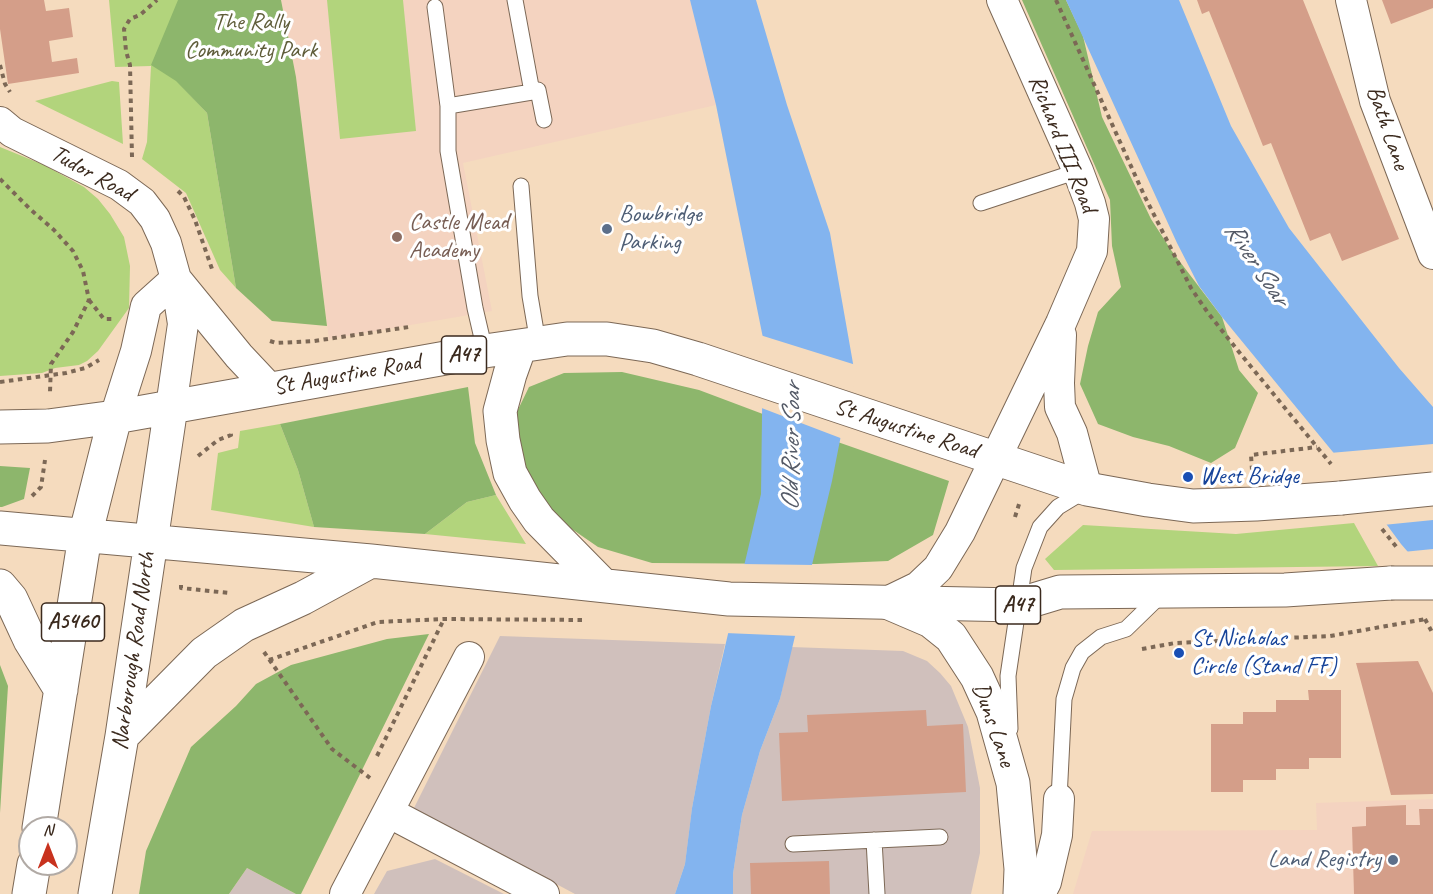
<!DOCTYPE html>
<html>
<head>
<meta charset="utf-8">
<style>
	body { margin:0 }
	#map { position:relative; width:1433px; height:894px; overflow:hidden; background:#f5dbbe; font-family:Caveat,sans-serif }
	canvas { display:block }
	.north { position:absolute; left:18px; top:816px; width:60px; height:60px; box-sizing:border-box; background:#fff; border:2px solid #b1aaa5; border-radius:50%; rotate:0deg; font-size:16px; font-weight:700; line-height:24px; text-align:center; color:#3b2a1e }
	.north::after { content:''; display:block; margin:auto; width:21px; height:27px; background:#c8321e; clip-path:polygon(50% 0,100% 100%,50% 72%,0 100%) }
</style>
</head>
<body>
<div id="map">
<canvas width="1433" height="894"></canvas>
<div class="north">N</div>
</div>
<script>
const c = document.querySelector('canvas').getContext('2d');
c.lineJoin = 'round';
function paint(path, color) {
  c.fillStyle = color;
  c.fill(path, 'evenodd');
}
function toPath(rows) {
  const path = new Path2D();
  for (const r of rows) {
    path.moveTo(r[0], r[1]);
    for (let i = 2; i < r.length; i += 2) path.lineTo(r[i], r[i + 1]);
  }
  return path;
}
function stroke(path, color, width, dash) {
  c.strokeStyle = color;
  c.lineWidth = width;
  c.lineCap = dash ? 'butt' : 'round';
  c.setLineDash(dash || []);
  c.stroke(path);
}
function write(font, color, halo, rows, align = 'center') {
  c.font = font + ' Caveat,sans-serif';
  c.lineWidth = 6;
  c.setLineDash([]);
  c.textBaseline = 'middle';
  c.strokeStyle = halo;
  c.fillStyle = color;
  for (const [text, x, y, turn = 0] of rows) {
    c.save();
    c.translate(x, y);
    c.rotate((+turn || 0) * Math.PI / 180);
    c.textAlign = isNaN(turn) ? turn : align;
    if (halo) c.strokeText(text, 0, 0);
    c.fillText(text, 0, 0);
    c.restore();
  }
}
paint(toPath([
	[281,0,690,0,716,105,463,163,492,311,329,339,296,77],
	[1433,799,1433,894,1073,894,1092,831,1317,830,1316,803]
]), '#f4d3c0');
paint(toPath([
	[500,636,725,644,711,706,692,808,685,864,675,894,575,894,414,808],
	[791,647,903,651,927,661,940,673,951,686,968,727,980,788,980,853,971,894,733,894,733,874,742,815,760,751,780,699],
	[435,859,504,894,374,894,387,871],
	[247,868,296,894,229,894]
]), '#d0c0bc');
paint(toPath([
	[109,0,281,0,176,80,207,113,236,288,220,270,186,193,142,159,147,142,151,66,115,67],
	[327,0,403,0,416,131,340,139],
	[112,81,119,82,123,144,35,101],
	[0,147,44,165,84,187,98,199,110,214,124,237,130,266,129,308,98,351,87,361,79,365,55,368,42,373,0,376],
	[280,424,298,470,314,527,211,510,218,453,238,448,240,431],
	[496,495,526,544,425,534,467,502],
	[1354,523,1378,566,1054,570,1045,559,1083,525,1236,534]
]), '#b2d47c');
paint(toPath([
	[178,0,281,0,296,77,327,326,272,321,236,288,207,113,176,81,151,65],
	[1022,0,1066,0,1083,36,1102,117,1151,219,1171,250,1222,317,1239,370,1258,393,1235,448,1211,463,1169,446,1133,437,1098,424,1080,384,1088,346,1098,312,1121,287,1112,246,1110,200],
	[622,372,699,390,832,440,949,481,933,535,888,561,816,564,652,563,598,547,553,516,529,481,512,422,529,387,564,373],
	[468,387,475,443,496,495,467,502,425,534,314,527,298,470,280,424],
	[0,466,30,468,24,499,2,507,0,507],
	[429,634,301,894,296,894,247,868,229,894,139,894,146,851,191,747,236,706,256,684,291,665,387,639],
	[0,665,8,686,0,813]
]), '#8db66c');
paint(toPath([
	[690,0,756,0,787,105,830,233,854,369,832,481,780,699,760,751,742,815,733,874,733,894,675,894,685,864,692,808,711,706,761,494,763,338,716,105],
	[1066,0,1179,0,1231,126,1289,228,1399,368,1433,407,1433,581,1401,544,1337,457,1222,317,1199,286,1177,243]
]), '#83b4ef');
paint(toPath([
	[760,335,856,365,857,370,843,439,759,407],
	[1433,444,1433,520,1383,525,1330,453],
	[1433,549,1433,584,1403,552],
	[741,564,814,565,797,636,725,633]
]), '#f5dbbe');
paint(toPath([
	[0,0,44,0,46,11,69,8,73,37,49,41,52,62,77,58,79,73,8,84,0,29],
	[1197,0,1303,0,1399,239,1342,261,1330,233,1310,241,1271,143,1263,146,1209,11,1202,14],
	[1382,0,1433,0,1433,8,1391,24],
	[1418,661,1433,693,1433,794,1391,795,1356,663],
	[1308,690,1341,690,1341,758,1309,758,1309,769,1276,769,1276,780,1243,780,1243,792,1211,792,1211,724,1243,724,1243,712,1276,712,1276,700,1309,700],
	[926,710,927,726,963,724,966,792,782,801,779,733,808,732,807,715],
	[1406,805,1406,825,1420,825,1419,809,1433,809,1433,894,1354,894,1352,827,1366,826,1366,807],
	[829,861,830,894,751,894,750,863]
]), '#d49e89');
const service = toPath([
	[435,7,448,106],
	[532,92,538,90,544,120],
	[521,186,530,296,538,343],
	[981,203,1078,171],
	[485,351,475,308,448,151,448,106,532,92,515,0],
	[1010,729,1008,676,1024,568,1040,527,1058,507,1086,490],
	[1059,799,1064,699,1073,668,1082,652,1101,637,1126,629,1162,594],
	[874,840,877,894],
	[793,844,940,837]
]);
const minor = toPath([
	[1351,0,1375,101,1433,254],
	[0,122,12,132,119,185,142,202,155,219,166,243,176,279,183,324,171,407],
	[176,279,239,356,270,389],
	[1061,335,1059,383,1060,407,1072,433,1087,489],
	[115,417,136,351,146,306,176,279],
	[887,602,918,587,938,568,960,532,1061,323,1092,251,1094,219,1090,203,1078,171,1002,0],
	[388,812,544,894],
	[345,894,469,657],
	[1040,894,1046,882,1057,835,1059,799]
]);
const tertiary = toPath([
	[889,603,931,621,951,637,977,677,993,712,1013,783,1021,869,1020,894]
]);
const primary = toPath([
	[520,346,510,374,500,411,503,440,510,473,525,500,539,520,603,585],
	[0,427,48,426,115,417,485,351,567,339,607,339,653,346,698,359,1087,489,1148,500,1193,506,1256,504,1341,498],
	[0,528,371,561,729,599,1017,605,1060,592,1285,590,1391,583],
	[0,586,11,599,30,640,61,690],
	[122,736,204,653,244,625,303,598,371,561],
	[39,828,85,536,115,417],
	[29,894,34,864],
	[95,894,122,736,171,407]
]);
stroke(service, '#7c6856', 17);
stroke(minor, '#7c6856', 32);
stroke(tertiary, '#7c6856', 35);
stroke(primary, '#7c6856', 35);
stroke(toPath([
	[1056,0,1144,195,1191,288,1208,313,1239,352,1331,464],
	[0,65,5,84,10,92],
	[132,157,130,65,126,51,124,29,130,19,140,15,157,0],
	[0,179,30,209,54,230,73,251,83,271,89,300,73,332,51,364,50,392],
	[178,191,184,197,195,220,212,269],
	[89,300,104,319,112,319],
	[270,341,276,343,314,341,409,327],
	[0,382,66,373,85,368,99,360],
	[198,456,218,440,231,435,230,431],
	[1252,470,1251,455,1317,447],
	[32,496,41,487,45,460],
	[1015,517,1020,501],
	[1382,529,1398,549],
	[181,585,181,588,229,593],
	[1425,619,1433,634],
	[1142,649,1175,643,1330,636,1426,619],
	[264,652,332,749,370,778],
	[269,660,378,622,444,619,583,620],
	[377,756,444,619]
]), '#7c6856', 4, [4.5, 4.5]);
stroke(service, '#fff', 15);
stroke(minor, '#fff', 30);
stroke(tertiary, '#fff', 33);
stroke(primary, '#fff', 33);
const primaryBridge = toPath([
	[1341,498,1433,489],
	[1391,583,1433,583]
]);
stroke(primaryBridge, '#7c6856', 35, []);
stroke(primaryBridge, '#fff', 33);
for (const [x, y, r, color] of [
	[607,229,6,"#5c6f8a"],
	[397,237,6,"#8d6e63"],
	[1188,477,6,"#1a4fb4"],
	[1179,653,6,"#1a4fb4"],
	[1393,860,6,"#5c6f8a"]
]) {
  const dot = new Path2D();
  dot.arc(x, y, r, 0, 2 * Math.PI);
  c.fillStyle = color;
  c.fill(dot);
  stroke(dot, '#fff', 2);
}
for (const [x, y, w] of [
	[464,355,45],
	[1018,605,45],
	[73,622,63]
]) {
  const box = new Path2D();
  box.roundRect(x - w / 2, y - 19, w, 38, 4.5);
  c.fillStyle = '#fff';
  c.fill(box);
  stroke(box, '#3b2a1e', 1.5);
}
write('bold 22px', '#3b2a1e', null, [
	["A47",464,355],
	["A47",1018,605],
	["A5460",73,622]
]);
write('24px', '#5f5d3a', '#fff', [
	["The Rally",251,23],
	["Community Park",251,51]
]);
write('24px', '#3b2a1e', '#fff', [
	["Bath Lane",1387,128,71],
	["Richard III Road",1062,144,68],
	["Tudor Road",92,174,29],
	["St Augustine Road",347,375,-10],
	["St Augustine Road",906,429,18],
	["Narborough Road North",134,651,-82],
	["Duns Lane",993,725,71]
]);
write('24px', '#4e5e75', '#fff', [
	["Bowbridge",619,215],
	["Parking",619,243],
	["Land Registry",1381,860,"right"]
], 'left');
write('24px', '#785e54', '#fff', [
	["Castle Mead",409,223],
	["Academy",409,251]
], 'left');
write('24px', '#164399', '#fff', [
	["West Bridge",1200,477],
	["St Nicholas",1191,639],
	["Circle (Stand FF)",1191,667]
], 'left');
write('italic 26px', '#545a67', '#fff', [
	["River Soar",1256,264,56],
	["Old River Soar",792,447,-89]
]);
</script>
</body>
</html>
